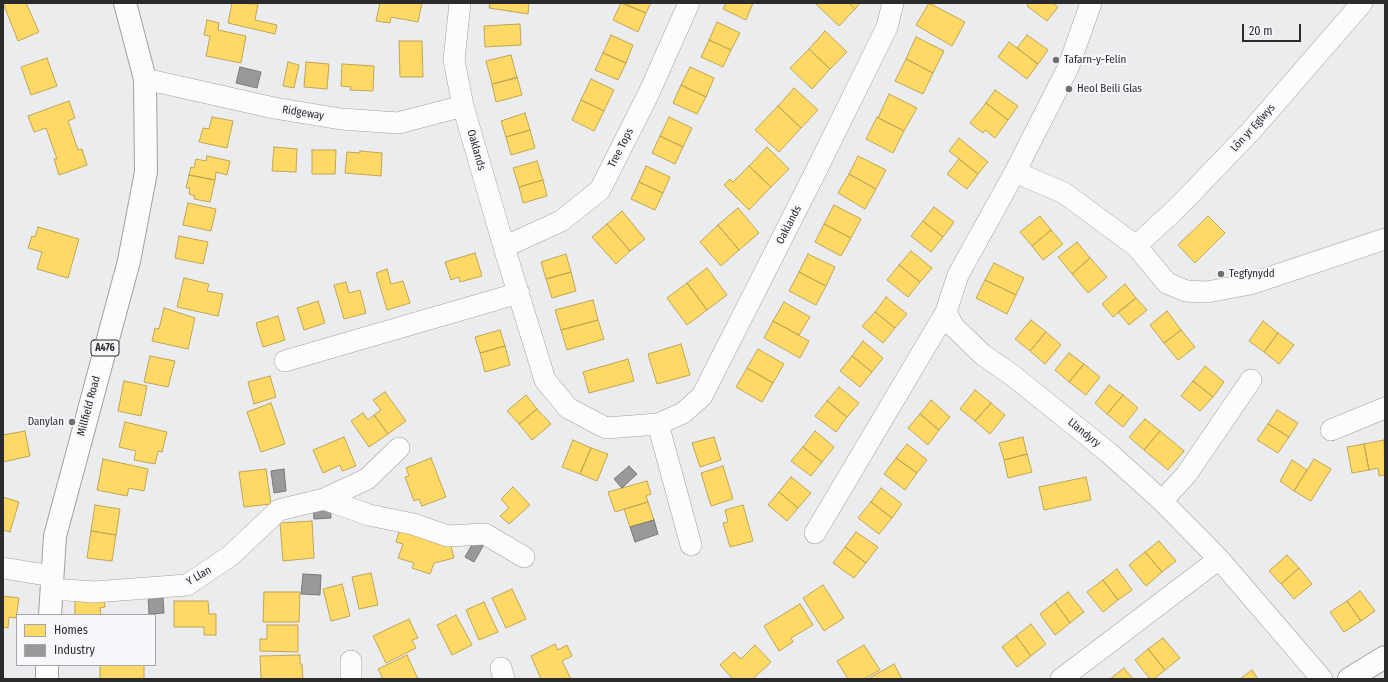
<!DOCTYPE html>
<html>
<head>
<meta charset="utf-8">
<style>
	body { margin:0 }
	#map { position:relative; width:1388px; height:682px; overflow:hidden; background:#ebecee; font-family:"Fira Sans Condensed",sans-serif }
	canvas { display:block }
	.frame { position:absolute; inset:0; border:4px solid #2a2b2c; pointer-events:none }
	.legend { position:absolute; left:16px; top:614px; width:140px; height:52px; box-sizing:border-box; background:#f7f8fc; border:1px solid #a5a6a9; margin:0; padding:5px 7px; list-style:none; font-size:12px; color:#2a2b2c }
	.legend li { display:flex; align-items:center; gap:8px; height:20px }
	.legend b { width:20px; border:1px solid #a5a6a9 }
	.scale { position:absolute; left:1242px; top:24px; width:59px; height:18px; box-sizing:border-box; border:2px solid #2a2b2c; border-top:0; padding-left:5px; font-size:12px; line-height:14px; white-space:nowrap; color:#2a2b2c; -webkit-text-stroke:3px #f7f8fc; paint-order:stroke }
</style>
</head>
<body>
<div id="map">
<canvas width="1388" height="682"></canvas>
<div class="frame"></div>
<ul class="legend">
<li><b style="height:11px;background:#ffd966"></b>Homes</li>
<li><b style="height:11px;background:#999"></b>Industry</li>
</ul>
<div class="scale">20 m</div>
</div>
<script>
const c = document.querySelector('canvas').getContext('2d');
c.lineJoin = 'round';
function paint(path, color) {
  c.fillStyle = color;
  c.fill(path, 'evenodd');
}
function toPath(rows) {
  const path = new Path2D();
  for (const r of rows) {
    path.moveTo(r[0], r[1]);
    for (let i = 2; i < r.length; i += 2) path.lineTo(r[i], r[i + 1]);
  }
  return path;
}
function stroke(path, color, width, dash) {
  c.strokeStyle = color;
  c.lineWidth = width;
  c.lineCap = dash ? 'butt' : 'round';
  c.setLineDash(dash || []);
  c.stroke(path);
}
function write(font, color, halo, rows, align = 'center') {
  c.font = font + ' "Fira Sans Condensed",sans-serif';
  c.lineWidth = 4;
  c.setLineDash([]);
  c.textBaseline = 'middle';
  c.strokeStyle = halo;
  c.fillStyle = color;
  for (const [text, x, y, turn = 0] of rows) {
    c.save();
    c.translate(x, y);
    c.rotate((+turn || 0) * Math.PI / 180);
    c.textAlign = isNaN(turn) ? turn : align;
    if (halo) c.strokeText(text, 0, 0);
    c.fillText(text, 0, 0);
    c.restore();
  }
}
const homes = toPath([
	[3,3,26,3,39,32,18,41,3,3],
	[232,3,258,4,255,20,277,25,275,34,228,23,232,3],
	[380,3,422,3,418,22,391,17,390,23,376,21,380,3],
	[490,3,529,3,528,14,489,8,490,3],
	[621,3,646,13,638,32,613,20,621,3],
	[623,3,651,3,646,13,623,3],
	[726,3,753,3,746,20,723,9,726,3],
	[817,3,849,3,855,9,839,26,816,4,817,3],
	[849,3,860,3,855,9,849,3],
	[929,3,965,22,952,46,916,25,929,3],
	[1029,3,1053,3,1058,7,1047,21,1027,6,1029,3],
	[207,20,219,23,218,30,246,36,241,63,206,56,210,36,204,35,207,20],
	[717,22,740,33,731,50,709,40,717,22],
	[520,24,521,45,485,47,484,26,520,24],
	[825,31,847,52,830,69,809,49,825,31],
	[611,35,633,45,626,63,603,53,611,35],
	[1027,35,1048,50,1038,64,1017,48,1027,35],
	[916,37,944,51,933,73,906,59,916,37],
	[709,40,731,50,723,67,701,57,709,40],
	[399,41,422,41,423,77,400,77,399,41],
	[1009,42,1038,64,1027,79,998,57,1009,42],
	[809,49,830,69,812,89,790,68,809,49],
	[603,53,626,63,618,80,595,70,603,53],
	[511,55,517,78,492,84,486,61,511,55],
	[47,58,57,86,31,95,21,67,47,58],
	[906,59,933,73,923,94,895,81,906,59],
	[288,62,299,65,294,88,283,86,288,62],
	[306,62,329,64,327,89,304,87,306,62],
	[342,64,374,66,373,91,350,90,351,87,341,86,342,64],
	[690,67,714,78,706,97,681,85,690,67],
	[517,77,522,95,496,102,492,84,517,77],
	[591,79,614,90,604,111,581,100,591,79],
	[681,85,706,97,697,114,673,103,681,85],
	[794,88,818,110,801,128,778,106,794,88],
	[995,90,1018,106,1008,120,986,103,995,90],
	[889,94,917,108,904,131,878,118,889,94],
	[581,100,604,111,594,131,572,120,581,100],
	[69,101,75,118,68,121,78,150,82,149,87,165,59,175,54,159,57,159,46,128,34,132,28,116,69,101],
	[986,103,1008,120,995,138,985,130,983,133,970,123,986,103],
	[778,106,801,128,779,152,755,130,778,106],
	[525,113,530,130,506,137,501,121,525,113],
	[212,117,233,121,227,148,199,142,203,128,209,129,212,117],
	[669,117,692,128,683,147,660,136,669,117],
	[877,117,904,131,893,153,866,139,877,117],
	[530,130,535,148,511,155,506,137,530,130],
	[660,136,683,147,675,164,652,153,660,136],
	[959,138,988,162,978,174,949,151,959,138],
	[274,147,297,149,296,172,272,171,274,147],
	[767,147,789,169,771,187,749,166,767,147],
	[312,150,336,150,335,174,312,174,312,150],
	[360,151,382,153,381,176,345,173,347,152,360,153,360,151],
	[207,156,230,161,227,175,216,172,215,180,189,175,191,167,194,168,196,159,206,161,207,156],
	[858,156,886,170,876,189,849,174,858,156],
	[959,159,978,174,967,189,947,174,959,159],
	[537,161,543,180,519,187,513,168,537,161],
	[646,166,670,177,663,193,639,182,646,166],
	[749,166,771,187,749,210,724,185,730,179,733,182,749,166],
	[849,174,876,189,865,209,838,193,849,174],
	[189,175,215,180,210,202,194,199,195,196,189,194,190,188,186,188,189,175],
	[543,180,547,196,523,203,519,187,543,180],
	[639,182,663,193,655,210,631,199,639,182],
	[188,203,216,209,211,231,183,225,188,203],
	[834,205,861,219,851,238,824,224,834,205],
	[934,207,954,222,943,237,923,221,934,207],
	[738,208,759,233,739,250,718,225,738,208],
	[622,211,645,239,630,251,607,224,622,211],
	[1040,216,1051,230,1032,246,1020,232,1040,216],
	[1208,216,1225,233,1195,263,1178,245,1208,216],
	[923,221,943,237,931,252,911,236,923,221],
	[607,224,630,251,616,264,592,237,607,224],
	[824,224,851,238,841,256,815,242,824,224],
	[718,225,739,250,721,266,700,242,718,225],
	[38,227,79,239,68,278,37,269,42,252,28,248,32,236,35,237,38,227],
	[1051,230,1063,244,1043,260,1032,246,1051,230],
	[179,236,208,242,203,264,175,258,179,236],
	[1077,242,1090,258,1072,274,1058,257,1077,242],
	[911,251,932,268,920,282,899,265,911,251],
	[475,253,482,276,460,282,459,277,451,280,445,262,475,253],
	[566,254,571,272,546,279,541,262,566,254],
	[808,254,835,267,826,286,799,272,808,254],
	[1090,258,1107,277,1088,293,1072,274,1090,258],
	[994,263,1024,278,1016,295,985,280,994,263],
	[899,265,920,282,908,297,887,280,899,265],
	[707,268,727,295,707,310,687,283,707,268],
	[387,269,391,284,403,281,410,303,387,310,376,273,387,269],
	[571,272,576,291,552,298,546,279,571,272],
	[799,272,826,286,816,305,789,291,799,272],
	[184,278,209,284,207,291,223,294,218,316,177,307,184,278],
	[985,280,1016,295,1007,314,976,298,985,280],
	[346,282,349,293,360,290,366,313,344,319,334,285,346,282],
	[687,283,707,310,687,325,667,298,687,283],
	[1125,284,1136,298,1113,317,1102,304,1125,284],
	[886,297,907,314,895,328,875,312,886,297],
	[1136,298,1147,310,1129,325,1118,312,1136,298],
	[593,300,598,320,561,330,555,310,593,300],
	[318,301,325,323,304,330,297,308,318,301],
	[784,302,810,317,799,335,773,321,784,302],
	[164,308,195,318,188,349,152,341,155,328,159,329,164,308],
	[1167,311,1181,330,1164,343,1150,325,1167,311],
	[875,312,895,328,883,343,862,326,875,312],
	[278,316,285,340,263,347,256,323,278,316],
	[598,320,604,339,567,350,561,330,598,320],
	[1031,320,1046,332,1030,351,1015,339,1031,320],
	[773,321,809,341,800,358,764,338,773,321],
	[1263,321,1278,333,1264,352,1249,341,1263,321],
	[500,330,505,346,480,353,475,337,500,330],
	[1181,330,1195,347,1178,360,1164,343,1181,330],
	[1046,332,1061,345,1045,364,1030,351,1046,332],
	[1278,333,1294,345,1279,364,1264,352,1278,333],
	[863,341,883,358,872,372,852,356,863,341],
	[681,344,690,375,657,384,648,354,681,344],
	[505,346,510,365,485,372,480,353,505,346],
	[758,349,784,364,773,383,747,368,758,349],
	[1069,353,1084,364,1069,382,1055,370,1069,353],
	[150,356,175,361,168,387,144,382,150,356],
	[852,356,872,372,860,387,840,371,852,356],
	[628,359,634,381,589,393,583,372,628,359],
	[1084,364,1100,377,1086,395,1069,382,1084,364],
	[1205,366,1224,382,1213,397,1193,381,1205,366],
	[747,368,773,383,762,402,736,387,747,368],
	[270,376,276,397,254,404,248,382,270,376],
	[124,381,147,386,141,416,118,411,124,381],
	[1193,381,1213,397,1200,411,1181,396,1193,381],
	[1109,385,1123,395,1107,414,1095,403,1109,385],
	[839,387,859,403,847,417,827,401,839,387],
	[975,390,991,403,975,421,960,409,975,390],
	[385,392,406,421,388,434,374,415,381,410,373,400,385,392],
	[526,395,537,409,519,424,507,411,526,395],
	[1123,395,1138,408,1123,427,1107,414,1123,395],
	[931,400,950,417,939,430,920,414,931,400],
	[827,401,847,417,836,432,815,416,827,401],
	[271,403,285,444,261,452,247,412,271,403],
	[991,403,1005,415,990,434,975,421,991,403],
	[537,409,551,424,532,440,519,424,537,409],
	[1277,410,1298,423,1289,437,1268,424,1277,410],
	[363,413,368,420,374,415,388,434,369,447,351,421,363,413],
	[920,414,939,430,928,445,908,428,920,414],
	[1145,419,1160,431,1144,450,1129,437,1145,419],
	[125,422,167,432,162,452,158,451,155,464,134,460,136,451,119,447,125,422],
	[1268,424,1289,437,1278,453,1257,440,1268,424],
	[25,431,30,456,3,462,3,435,25,431],
	[815,431,834,447,822,462,803,447,815,431],
	[1160,431,1184,451,1168,470,1144,450,1160,431],
	[344,437,356,466,342,471,340,465,323,473,313,450,344,437],
	[714,437,721,460,700,467,692,443,714,437],
	[1023,437,1027,454,1004,460,999,443,1023,437],
	[573,440,591,448,580,474,562,467,573,440],
	[1384,440,1385,475,1379,476,1378,468,1369,470,1364,444,1384,440],
	[907,444,927,460,917,473,896,458,907,444],
	[1364,444,1369,470,1352,473,1347,447,1364,444],
	[803,447,822,462,811,476,791,461,803,447],
	[591,448,608,454,597,481,580,474,591,448],
	[1027,454,1032,472,1008,478,1004,460,1027,454],
	[431,458,446,497,422,506,419,499,414,501,405,477,409,476,406,468,431,458],
	[896,458,917,473,905,490,884,474,896,458],
	[103,459,148,469,144,491,129,488,127,496,97,490,103,459],
	[1314,459,1331,469,1311,501,1294,491,1314,459],
	[1292,460,1307,470,1294,491,1280,481,1292,460],
	[723,466,733,499,711,506,701,473,723,466],
	[266,469,271,504,244,507,239,472,266,469],
	[791,477,811,493,798,508,779,492,791,477],
	[1086,477,1091,500,1044,510,1039,487,1086,477],
	[647,481,651,494,646,496,648,502,615,512,608,492,647,481],
	[513,487,530,505,509,524,500,516,509,508,501,499,513,487],
	[881,488,902,504,892,518,871,502,881,488],
	[779,492,798,508,787,521,768,505,779,492],
	[3,497,19,502,10,532,3,530,3,497],
	[648,502,654,520,630,527,624,509,648,502],
	[871,502,892,518,879,534,858,518,871,502],
	[95,505,120,509,116,535,91,531,95,505],
	[743,505,753,541,730,547,723,523,728,522,725,510,743,505],
	[312,521,314,558,283,561,280,523,312,521],
	[400,528,449,538,454,558,434,563,430,574,412,568,414,563,398,558,403,544,396,542,400,528],
	[91,531,116,535,112,561,87,558,91,531],
	[856,532,878,547,866,563,845,547,856,532],
	[1159,541,1176,561,1162,572,1145,552,1159,541],
	[845,547,866,563,854,578,833,563,845,547],
	[1145,552,1162,572,1146,586,1129,565,1145,552],
	[1287,555,1299,568,1281,584,1269,571,1287,555],
	[1299,568,1312,584,1294,599,1281,584,1299,568],
	[1117,569,1132,590,1118,600,1103,580,1117,569],
	[371,573,378,605,359,609,352,577,371,573],
	[1103,580,1118,600,1103,612,1087,592,1103,580],
	[342,584,350,616,331,621,323,589,342,584],
	[823,585,844,618,824,631,803,598,823,585],
	[512,589,526,619,506,628,492,598,512,589],
	[1360,591,1375,611,1361,621,1347,601,1360,591],
	[264,592,300,592,299,622,263,622,264,592],
	[1068,592,1084,612,1070,623,1055,602,1068,592],
	[3,596,19,598,16,618,9,617,8,628,3,627,3,596],
	[104,598,105,607,100,608,101,615,75,615,75,599,104,598],
	[174,601,208,601,209,614,216,614,216,635,204,635,204,627,174,627,174,601],
	[1347,601,1361,621,1344,632,1330,612,1347,601],
	[484,602,498,632,479,640,466,610,484,602],
	[1055,602,1070,623,1055,635,1040,614,1055,602],
	[800,604,813,625,791,638,793,642,779,651,764,626,800,604],
	[456,615,472,645,452,655,437,625,456,615],
	[409,619,418,638,412,640,416,648,386,663,373,636,409,619],
	[1031,624,1046,644,1031,656,1016,636,1031,624],
	[267,625,298,625,298,652,260,651,260,639,267,639,267,625],
	[1016,636,1031,656,1017,667,1002,647,1016,636],
	[1163,638,1180,658,1165,670,1148,649,1163,638],
	[555,644,558,650,567,645,572,656,562,661,571,679,541,679,531,656,555,644],
	[755,645,771,662,753,679,733,679,720,665,734,652,741,659,755,645],
	[864,645,880,670,864,679,848,679,837,661,864,645],
	[1148,649,1165,670,1154,679,1150,679,1135,660,1148,649],
	[300,655,300,664,302,664,303,679,261,679,260,656,300,655],
	[407,655,418,679,383,679,378,669,407,655],
	[894,664,902,679,868,679,894,664],
	[100,665,144,665,144,679,100,679,100,665],
	[1124,668,1133,679,1110,679,1124,668],
	[1252,670,1258,679,1240,679,1252,670]
]);
paint(homes, '#ffd966');
stroke(homes, '#bfa555', 1);
const industry = toPath([
	[240,67,261,72,257,88,236,83,240,67],
	[629,466,637,474,622,488,614,479,629,466],
	[284,469,286,491,274,493,271,471,284,469],
	[313,504,330,504,331,518,314,519,313,504],
	[654,520,658,534,635,542,630,527,654,520],
	[474,541,483,546,474,562,465,557,474,541],
	[303,574,321,575,320,595,301,594,303,574],
	[148,596,163,596,164,613,149,614,148,596]
]);
paint(industry, '#999');
stroke(industry, '#787878', 1);
const street = toPath([
	[460,3,454,60,463,106,504,247,545,380,568,408,606,428,658,424,683,413,702,396,815,173,887,27,893,3],
	[1091,3,1068,68,1015,172,958,275,946,312,953,326,983,355,1012,375,1109,453,1162,501,1219,559,1322,679],
	[145,79,274,108,341,119,398,123,463,106],
	[1015,172,1064,193,1136,246,1167,283,1186,291,1207,292,1250,284,1385,239],
	[1136,246,1178,207,1251,131,1362,3],
	[504,247,561,221,600,190,648,95,689,3],
	[285,361,519,293],
	[658,424,691,545],
	[1331,430,1385,408],
	[324,499,369,515,413,524,448,536,485,534,524,557],
	[1162,501,1186,475,1251,380],
	[815,533,946,312],
	[3,568,52,576],
	[52,589,94,592,187,585,230,556,279,510,324,499,367,479,399,448],
	[501,668,504,679],
	[351,679,351,661],
	[1061,679,1219,559]
]);
const secondary = toPath([
	[1349,679,1385,657]
]);
const primary = toPath([
	[50,615,55,536,129,261,146,172,145,79,125,3],
	[47,679,47,665]
]);
stroke(street, '#9fa0a1', 22);
stroke(secondary, '#9fa0a1', 24);
stroke(primary, '#9fa0a1', 24);
stroke(street, '#fcfcfc', 21);
stroke(secondary, '#fcfcfc', 22);
stroke(primary, '#fcfcfc', 22);
for (const [x, y, r, color] of [
	[1056,60,4,"#6e6f70"],
	[1069,89,4,"#6e6f70"],
	[1221,274,4,"#6e6f70"],
	[72,422,4,"#6e6f70"]
]) {
  const dot = new Path2D();
  dot.arc(x, y, r, 0, 2 * Math.PI);
  c.fillStyle = color;
  c.fill(dot);
  stroke(dot, '#f7f8fc', 1.5);
}
for (const [x, y, w] of [
	[105,348,28]
]) {
  const box = new Path2D();
  box.roundRect(x - w / 2, y - 8, w, 16, 3);
  c.fillStyle = '#f7f8fc';
  c.fill(box);
  stroke(box, '#2a2b2c', 1);
}
write('bold 10px', '#2a2b2c', null, [
	["A476",105,348]
]);
write('11px', '#2a2b2c', '#f7f8fc', [
	["Tafarn-y-Felin",1064,60],
	["Heol Beili Glas",1077,89],
	["Tegfynydd",1229,274],
	["Danylan",64,422,"right"]
], 'left');
write('11px', '#2a2b2c', '#f7f8fc', [
	["Ridgeway",303,113,9],
	["Lôn yr Eglwys",1253,128,-48],
	["Tree Tops",621,148,-63],
	["Oaklands",476,150,74],
	["Oaklands",789,225,-63],
	["Millfield Road",89,406,-75],
	["Llandyry",1084,433,39],
	["Y Llan",199,576,-31]
]);
</script>
</body>
</html>
